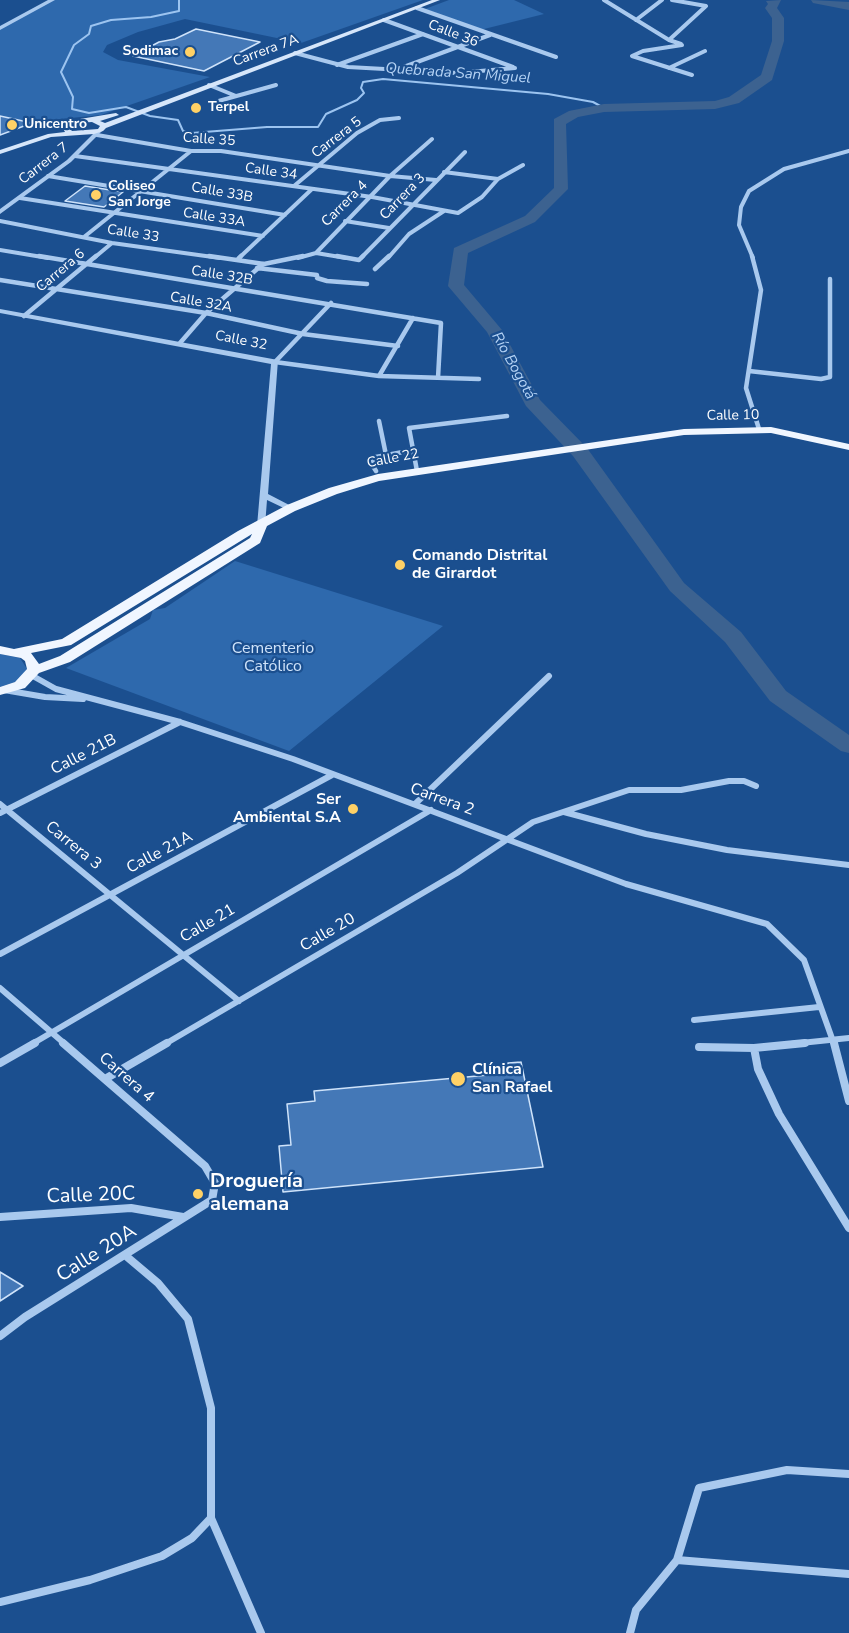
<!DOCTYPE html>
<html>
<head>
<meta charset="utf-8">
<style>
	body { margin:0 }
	canvas { display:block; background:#1b4f8f }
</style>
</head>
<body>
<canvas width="849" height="1633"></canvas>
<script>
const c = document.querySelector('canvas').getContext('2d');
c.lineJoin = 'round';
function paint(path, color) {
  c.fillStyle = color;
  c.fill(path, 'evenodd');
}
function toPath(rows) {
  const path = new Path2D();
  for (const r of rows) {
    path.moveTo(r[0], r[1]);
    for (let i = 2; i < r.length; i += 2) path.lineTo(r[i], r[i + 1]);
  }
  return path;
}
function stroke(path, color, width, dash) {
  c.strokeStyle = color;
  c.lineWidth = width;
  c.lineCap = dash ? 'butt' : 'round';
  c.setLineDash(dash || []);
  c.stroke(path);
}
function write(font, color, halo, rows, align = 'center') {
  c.font = font + ' "Nunito Sans",sans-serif';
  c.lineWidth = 4.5;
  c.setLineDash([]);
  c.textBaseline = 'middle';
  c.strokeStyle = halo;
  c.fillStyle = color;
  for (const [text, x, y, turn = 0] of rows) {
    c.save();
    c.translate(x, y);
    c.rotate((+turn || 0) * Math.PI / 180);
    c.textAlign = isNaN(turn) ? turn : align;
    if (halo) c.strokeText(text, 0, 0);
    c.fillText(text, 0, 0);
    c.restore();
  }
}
paint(toPath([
	[52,0,423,0,301,43,185,19,138,32,107,45,103,52,118,60,210,77,101,115,30,122,0,116,0,28],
	[449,0,514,0,544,14,480,30,425,9],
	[235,561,443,626,289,751,66,668,150,619,153,610,165,608],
	[0,654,20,658,27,669,18,681,0,687]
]), '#2e69ad');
stroke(toPath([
	[179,0,179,11,151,17,111,20,91,26,89,34,74,45,61,72,73,97,72,109,89,113,126,107,150,116,178,120,183,131,192,133,267,127,318,127,326,114,357,100,364,93,361,88,363,82,383,79,548,94,593,102,604,108]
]), '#9cc4f0', 2);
paint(toPath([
	[781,0,777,8,784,18,784,41,772,80,739,103,715,109,604,112,578,117,566,124,568,189,535,222,468,253,464,285,502,330,540,400,587,448,684,583,741,632,786,691,849,735,849,753,841,751,770,701,725,642,670,591,573,456,526,406,487,332,448,286,454,248,525,216,554,188,554,119,569,111,604,104,715,101,729,97,761,75,772,41,772,18,765,8,768,4,766,1,781,0],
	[811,0,849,2,849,10,813,3,811,0]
]), '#3c6290');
const building = toPath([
	[196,29,260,42,204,71,133,56,159,42,175,39,196,29],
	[0,116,32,123,0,135,0,116],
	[85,186,123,192,104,207,65,201,85,186],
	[521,1062,543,1167,283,1192,279,1146,291,1145,287,1104,315,1101,314,1091,510,1073,508,1063,521,1062],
	[0,1272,23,1286,0,1301,0,1272]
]);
paint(building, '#4478b7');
stroke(building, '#cfe3fa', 1.5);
stroke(toPath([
	[604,0,669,40,681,44],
	[417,8,556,57],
	[384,20,513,67],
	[636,20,662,0],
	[669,40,706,6,672,0],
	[682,45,643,51,632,56,692,75],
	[295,53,348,67,457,73,515,68],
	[337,65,423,34],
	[401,68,490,35],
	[669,68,705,51],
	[209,85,236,96],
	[215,102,276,85],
	[97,135,191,151,221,151,390,176,436,180],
	[75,156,372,197,458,213,482,197,498,179,523,165],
	[444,172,498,179],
	[48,176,285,215],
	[294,186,357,133,380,120,399,118],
	[20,198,263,236],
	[0,221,112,243,220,258],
	[345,221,389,228],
	[84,237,191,151],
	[0,250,48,258],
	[316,253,346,258],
	[94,258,112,243],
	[239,258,312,189],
	[298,258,316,253,390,176,432,139],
	[361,258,465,152],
	[388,258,409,234,444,211],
	[753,258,739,225,741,207,749,191,784,169,849,151]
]), '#a9c9ee', 4);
stroke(toPath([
	[39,256,441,323,438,378],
	[209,256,264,264,303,256],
	[337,256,359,260,363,256],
	[752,256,761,290,746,388,759,429],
	[237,260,241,256],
	[257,268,317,275,317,278,327,281,367,284],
	[375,269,389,256],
	[0,280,206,313,303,334,398,346],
	[24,316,96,256],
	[180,343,206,313,263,264],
	[275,362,379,376,479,379],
	[275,362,331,303],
	[749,371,821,379,830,377,830,279],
	[379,376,413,318],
	[379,421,386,455],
	[376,471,371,463,376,457,414,450],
	[417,471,409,428,507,416]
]), '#a9c9ee', 4.5);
stroke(toPath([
	[31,675,56,689,180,722,293,759,626,884,767,924,804,960,834,1044],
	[4,690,45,697,83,699],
	[0,804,239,1001],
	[415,804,549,676],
	[564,812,646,834,727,850,849,865],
	[0,813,180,722],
	[0,954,332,775],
	[0,988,65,1044],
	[694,1020,819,1007],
	[32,1044,431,810],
	[165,1044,457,873,533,822,629,790,681,790,729,781,744,781,756,786],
	[791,1044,849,1038]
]), '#a9c9ee', 6);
stroke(toPath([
	[834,1043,849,1101],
	[699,1047,754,1048,805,1043],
	[754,1048,758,1069,779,1114,849,1228],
	[0,1063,35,1043],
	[105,1079,167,1043],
	[0,1217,131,1208,183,1217],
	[126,1256,158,1283,188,1319,211,1408,211,1518,261,1633],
	[0,1336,25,1317,212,1200,215,1183,205,1166,63,1043],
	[677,1560,849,1574],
	[0,1602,90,1580,162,1556,192,1538,211,1518],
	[630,1633,636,1610,677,1560,699,1488,787,1470,849,1474]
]), '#a9c9ee', 8);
paint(toPath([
	[48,0,55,0,0,30,0,26,48,0],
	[97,130,102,131,71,162,0,214,0,209,67,160,97,130],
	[0,309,278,360,268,494,295,508,291,511,288,510,267,500,265,526,261,529,257,526,271,364,0,313,0,309]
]), '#a9c9ee');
paint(toPath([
	[432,0,440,0,106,128,103,131,94,134,51,137,0,154,0,150,48,134,65,132,62,126,74,120,116,113,119,115,100,121,105,123,432,0],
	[92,122,100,126,98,129,72,131,69,127,77,123,92,122]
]), '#d6e6fa');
paint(toPath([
	[771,427,849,444,849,450,771,433,684,435,379,481,337,494,295,511,267,526,260,543,70,662,39,673,25,688,0,695,0,687,15,682,27,669,25,661,21,658,0,654,0,646,14,649,62,639,238,531,287,505,329,488,378,474,684,429,771,427],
	[252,534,250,538,60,656,39,664,31,653,71,645,252,534]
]), '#f0f6ff');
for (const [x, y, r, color] of [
	[190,52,6,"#ffd166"],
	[196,108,6,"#ffd166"],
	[12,125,6,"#ffd166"],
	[96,195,6,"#ffd166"],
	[400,565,6,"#ffd166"],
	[353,809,6,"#ffd166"],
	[458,1079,8,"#ffd166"],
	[198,1194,6,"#ffd166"]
]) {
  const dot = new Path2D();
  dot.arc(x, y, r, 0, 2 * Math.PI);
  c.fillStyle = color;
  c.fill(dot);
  stroke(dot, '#1b4f8f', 2);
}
write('14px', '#fff', '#1b4f8f', [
	["Calle 36",453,34,21],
	["Carrera 7A",266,51,-20],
	["Carrera 5",337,138,-37],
	["Calle 35",209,140,4],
	["Carrera 7",44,164,-38],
	["Calle 34",271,172,8],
	["Calle 33B",222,193,10],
	["Carrera 3",403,197,-46],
	["Carrera 4",345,204,-45],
	["Calle 33A",214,218,9],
	["Calle 33",133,234,9],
	["Carrera 6",61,271,-40],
	["Calle 32B",222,276,9],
	["Calle 32A",201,303,10],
	["Calle 32",241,341,11],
	["Calle 10",733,416,-1],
	["Calle 22",393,459,-11]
]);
write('bold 14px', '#fff', '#1b4f8f', [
	["Sodimac",178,52,"right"],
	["Terpel",208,108],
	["Unicentro",24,125],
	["Coliseo",108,187],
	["San Jorge",108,203]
], 'left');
write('italic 15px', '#b5d3f5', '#1b4f8f', [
	["Quebrada San Miguel",458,74,4],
	["Río Bogotá",513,366,61]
]);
write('bold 16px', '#fff', '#1b4f8f', [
	["Comando Distrital",412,556],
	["de Girardot",412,574],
	["Ser",341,800,"right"],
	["Ambiental S.A",341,818,"right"],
	["Clínica",472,1070],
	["San Rafael",472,1088]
], 'left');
write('16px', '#cfe3fa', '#1b4f8f', [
	["Cementerio",273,649],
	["Católico",273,667]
]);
write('16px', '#fff', '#1b4f8f', [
	["Calle 21B",84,755,-27],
	["Carrera 2",442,800,20],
	["Carrera 3",73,846,39],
	["Calle 21A",160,853,-28],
	["Calle 21",208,924,-30],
	["Calle 20",328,933,-30],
	["Carrera 4",126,1078,41]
]);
write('bold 20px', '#fff', '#1b4f8f', [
	["Droguería",210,1182],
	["alemana",210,1205]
], 'left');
write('20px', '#fff', '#1b4f8f', [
	["Calle 20C",91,1196,-2],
	["Calle 20A",97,1254,-32]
]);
</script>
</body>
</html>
